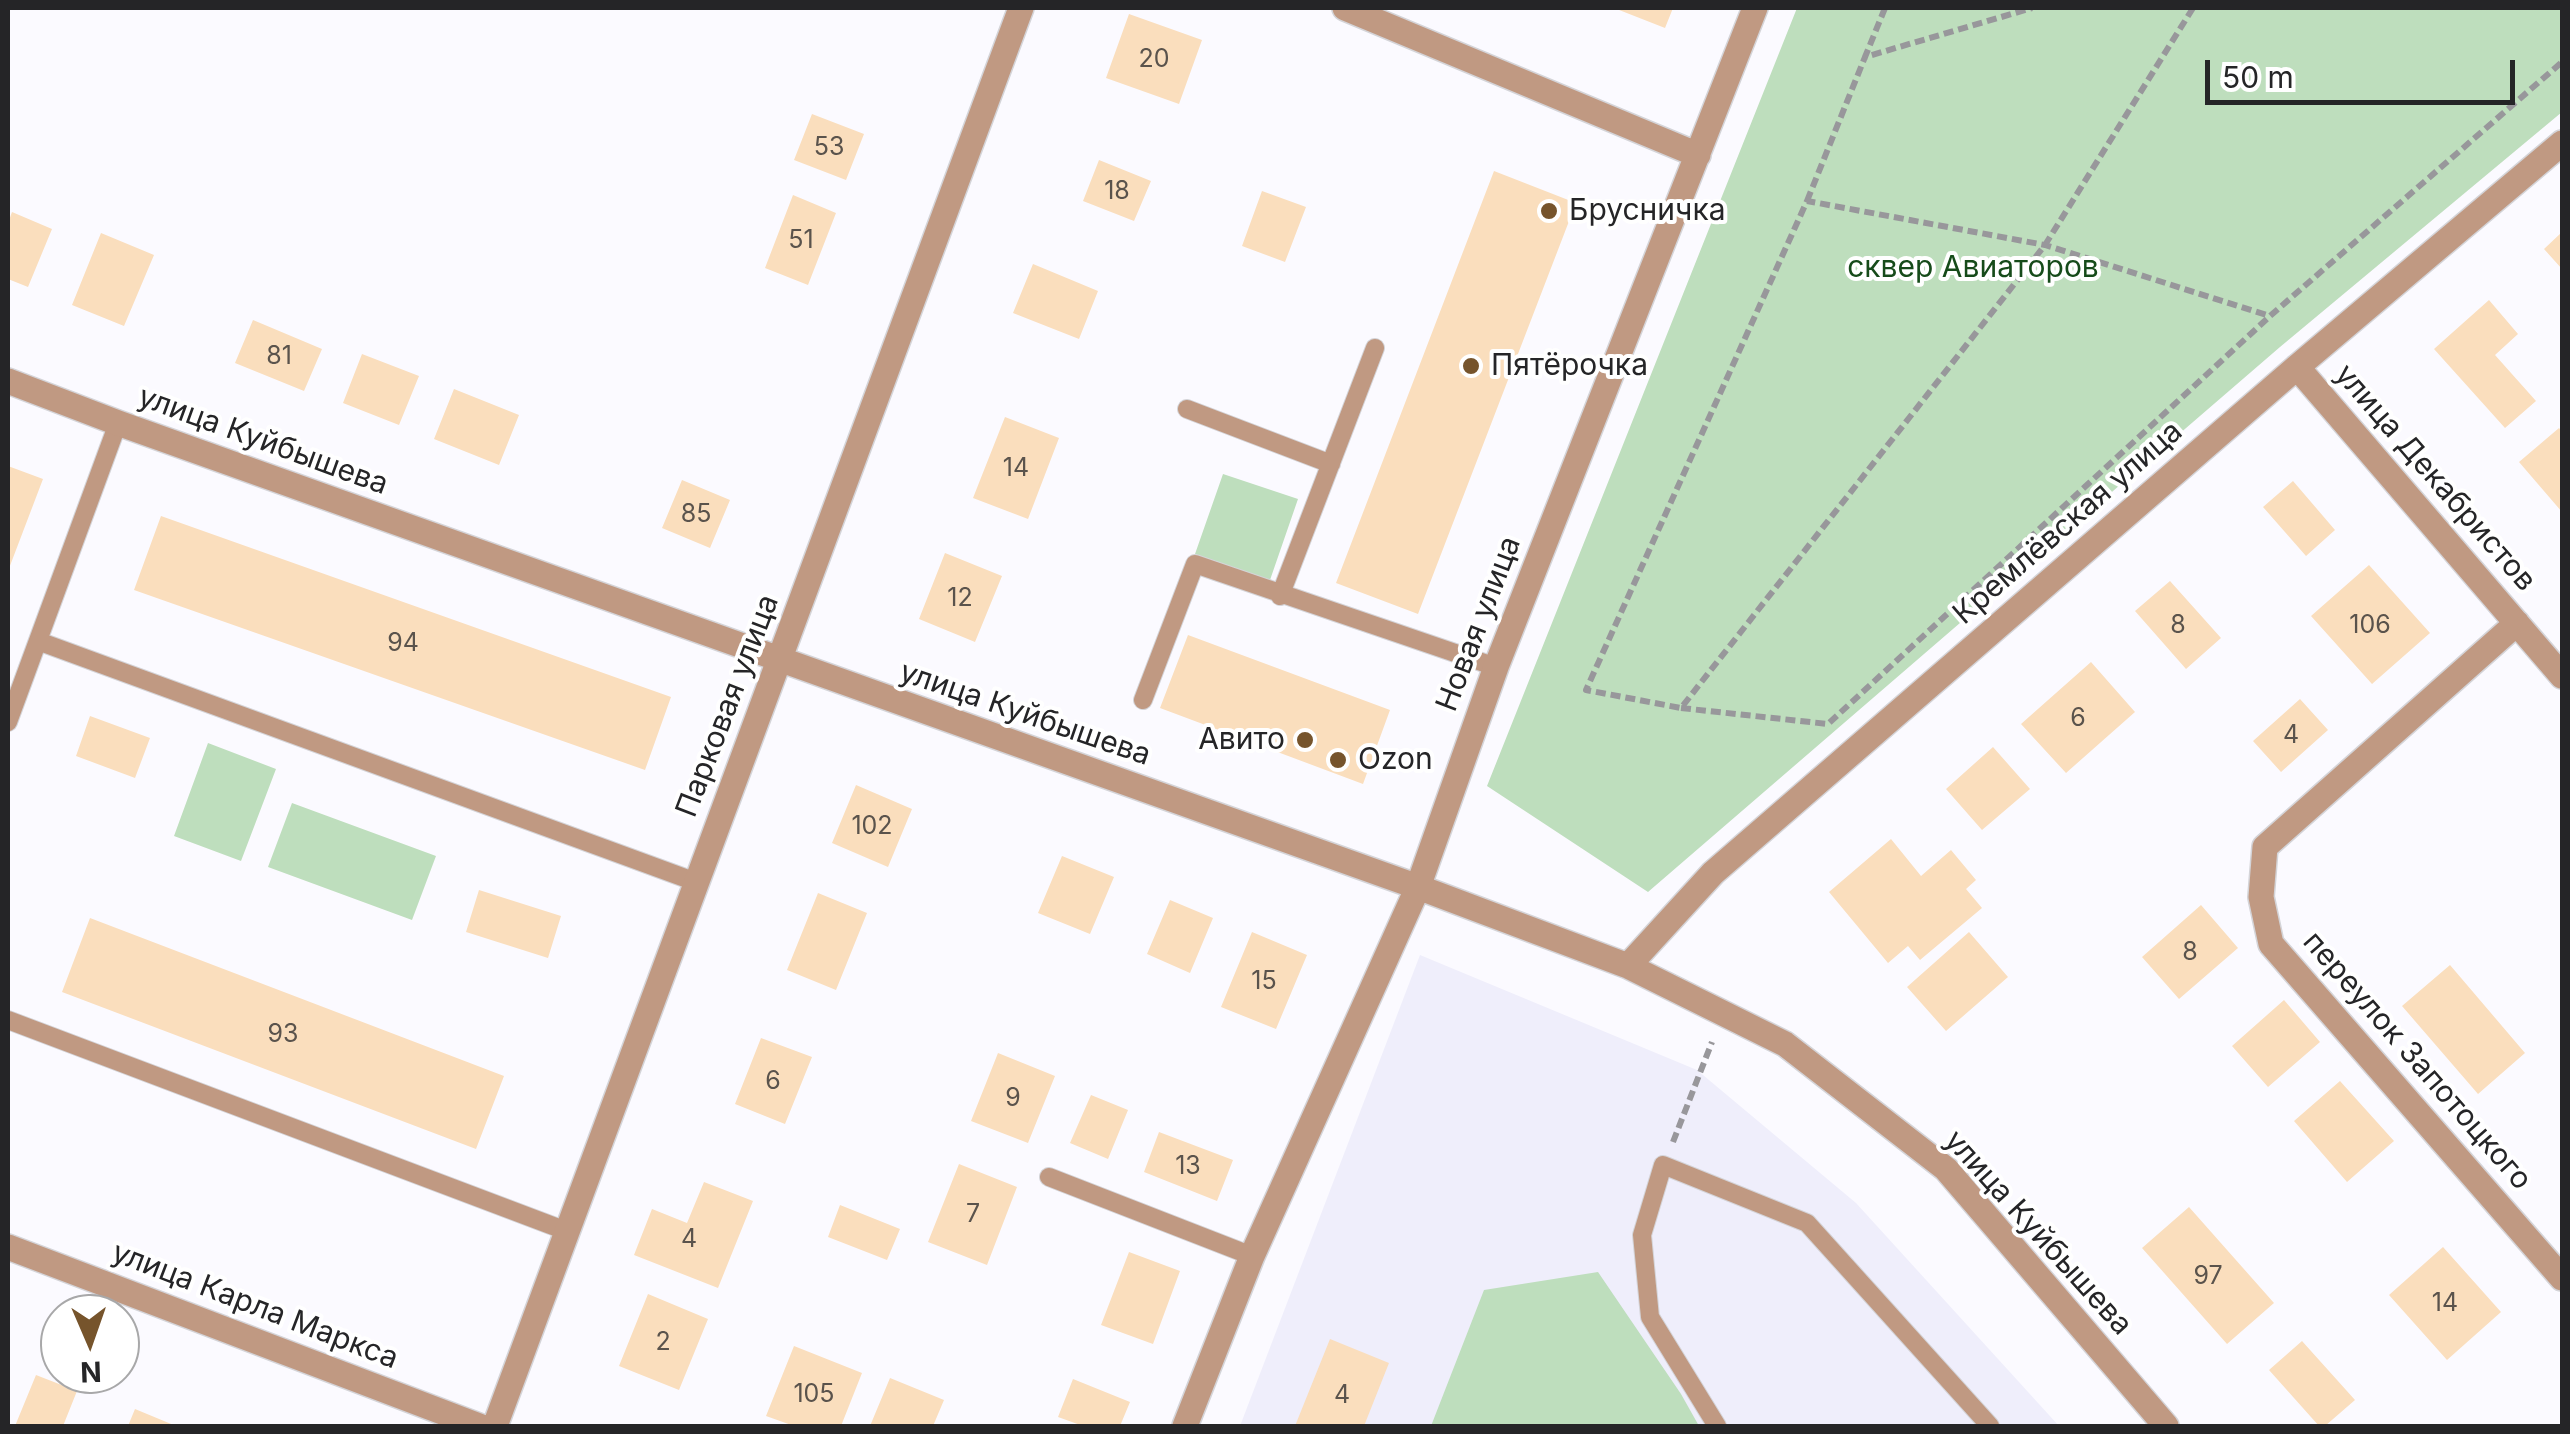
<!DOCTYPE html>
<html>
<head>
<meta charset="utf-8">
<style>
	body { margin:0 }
	#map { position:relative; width:2570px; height:1434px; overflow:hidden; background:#fbfaff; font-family:Inter,sans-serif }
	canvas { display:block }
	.frame { position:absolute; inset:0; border:10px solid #252527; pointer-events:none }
	.north { position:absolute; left:40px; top:1294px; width:100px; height:100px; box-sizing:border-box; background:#fff; border:2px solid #a8a8a9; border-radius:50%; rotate:178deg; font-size:28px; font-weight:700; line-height:40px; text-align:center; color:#252527 }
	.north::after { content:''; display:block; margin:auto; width:35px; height:45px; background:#76542c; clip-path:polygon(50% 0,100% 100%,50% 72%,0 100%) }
	.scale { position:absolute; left:2205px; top:60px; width:310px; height:45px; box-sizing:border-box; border:5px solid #252527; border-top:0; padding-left:12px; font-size:30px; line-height:35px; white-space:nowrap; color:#252527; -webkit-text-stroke:8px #fff; paint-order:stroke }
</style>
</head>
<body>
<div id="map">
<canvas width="2570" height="1434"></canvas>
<div class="frame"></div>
<div class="north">N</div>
<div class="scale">50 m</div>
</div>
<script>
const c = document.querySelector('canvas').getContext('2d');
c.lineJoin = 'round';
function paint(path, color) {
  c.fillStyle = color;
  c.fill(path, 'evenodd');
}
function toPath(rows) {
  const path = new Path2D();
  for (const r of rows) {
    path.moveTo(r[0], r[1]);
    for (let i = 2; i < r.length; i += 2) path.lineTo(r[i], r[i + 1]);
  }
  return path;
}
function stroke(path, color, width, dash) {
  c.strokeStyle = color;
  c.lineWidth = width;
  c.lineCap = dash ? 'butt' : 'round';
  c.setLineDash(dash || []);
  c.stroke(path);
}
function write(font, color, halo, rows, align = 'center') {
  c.font = font + ' Inter,sans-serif';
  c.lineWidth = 8;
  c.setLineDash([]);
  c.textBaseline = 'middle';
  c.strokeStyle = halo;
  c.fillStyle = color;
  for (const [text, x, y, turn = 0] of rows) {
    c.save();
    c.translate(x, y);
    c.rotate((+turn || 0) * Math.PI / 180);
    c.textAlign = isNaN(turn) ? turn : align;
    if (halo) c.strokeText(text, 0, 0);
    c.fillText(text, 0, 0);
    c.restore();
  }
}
paint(toPath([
	[1420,955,1697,1070,1856,1203,2059,1426,1240,1426]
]), '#efeefb');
paint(toPath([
	[1797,8,2562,8,2562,112,2280,347,1648,892,1487,786],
	[1223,474,1298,499,1270,580,1195,554],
	[208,743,276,769,241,861,174,836],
	[292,803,436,856,412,920,268,867],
	[1598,1272,1681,1394,1699,1426,1431,1426,1484,1290]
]), '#bedebd');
paint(toPath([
	[1614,8,1673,8,1665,28],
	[1129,14,1202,40,1179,104,1106,78],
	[812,114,864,134,846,180,794,160],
	[1099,160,1151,181,1134,221,1083,201],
	[1494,171,1576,203,1418,614,1336,583],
	[1262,191,1306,207,1285,262,1242,246],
	[793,195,836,213,808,285,765,268],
	[12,212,52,229,28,287,8,279,8,223],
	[2562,232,2562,269,2544,249],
	[101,233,154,255,124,326,72,305],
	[1033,264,1098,291,1079,339,1013,313],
	[2489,300,2518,334,2495,355,2536,401,2505,428,2434,349],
	[253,320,322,349,304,391,235,363],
	[362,354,419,376,399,425,343,403],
	[454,389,519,415,499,465,434,439],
	[1005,417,1059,438,1028,519,973,498],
	[2559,428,2562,432,2562,512,2519,462],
	[8,466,43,479,8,571],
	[682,480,730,500,710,548,662,528],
	[2293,481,2335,530,2306,556,2263,507],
	[161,516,671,697,645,770,134,590],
	[945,553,1002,576,975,642,919,619],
	[2369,565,2430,633,2372,684,2311,616],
	[2170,581,2221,638,2186,669,2135,611],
	[1188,635,1390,710,1363,784,1160,708],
	[2091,662,2135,712,2066,773,2021,724],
	[2300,699,2328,730,2281,772,2253,741],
	[90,716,150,738,135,778,76,756],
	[1993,747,2030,789,1982,830,1946,789],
	[856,785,912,809,888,867,832,843],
	[1891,839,1921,876,1951,850,1976,880,1966,889,1982,908,1920,960,1908,946,1888,963,1829,892],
	[1062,856,1114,877,1090,934,1038,913],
	[479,890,561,916,548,958,466,932],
	[818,893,867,913,836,990,787,970],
	[1170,900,1213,918,1190,973,1147,954],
	[2201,905,2238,948,2179,999,2142,957],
	[90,918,504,1076,476,1149,62,992],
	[1252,932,1307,955,1276,1029,1221,1007],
	[1969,932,2008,977,1946,1031,1907,987],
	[2450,965,2525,1053,2478,1094,2402,1006],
	[2284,1000,2320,1042,2268,1087,2232,1046],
	[761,1038,812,1057,785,1124,735,1104],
	[998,1053,1055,1076,1028,1143,971,1121],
	[2340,1081,2394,1141,2347,1182,2294,1121],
	[1091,1095,1128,1110,1108,1159,1070,1143],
	[1159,1132,1233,1160,1217,1201,1144,1172],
	[959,1164,1017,1187,987,1265,928,1242],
	[704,1182,753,1201,718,1288,634,1255,652,1209,687,1223],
	[840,1205,900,1229,887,1260,828,1237],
	[2189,1207,2274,1303,2227,1344,2142,1248],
	[2443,1247,2501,1312,2447,1360,2389,1295],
	[1129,1252,1180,1271,1153,1344,1101,1325],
	[648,1294,708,1319,679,1390,619,1366],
	[1330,1339,1389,1363,1364,1426,1295,1426],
	[2302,1341,2355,1400,2325,1426,2319,1426,2269,1370],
	[794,1346,862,1373,841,1426,794,1426,766,1416],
	[36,1375,77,1391,63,1426,15,1426],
	[890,1378,944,1400,933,1426,870,1426],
	[1073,1379,1130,1402,1120,1426,1083,1426,1058,1417],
	[135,1409,176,1426,128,1426]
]), '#fadebd');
const lane = toPath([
	[1187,409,1331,464],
	[1280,596,1375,348],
	[38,641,696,882],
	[1143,700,1195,564,1496,667],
	[8,722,118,423],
	[8,1020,569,1232],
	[1049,1177,1252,1256],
	[1717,1426,1650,1317,1642,1235,1663,1165,1807,1223,1990,1426]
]);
const street = toPath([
	[1345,8,1698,155],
	[2297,367,2562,676],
	[8,381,118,423,1418,887,1628,966,1785,1044,1946,1169,2166,1426],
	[2517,623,2265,847,2261,897,2271,944,2562,1278],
	[1628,966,1713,873,2297,367,2562,143],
	[8,1247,479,1426],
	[495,1426,1021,8],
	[1185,1426,1252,1256,1418,887,1496,667,1755,8]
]);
stroke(lane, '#d4d4d8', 20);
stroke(street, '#d4d4d8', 28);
stroke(toPath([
	[1885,8,1865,57,2032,8],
	[2193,8,2045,245,1681,708,1586,690,1807,201,2045,245,2270,316,2562,62],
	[1807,201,1865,57],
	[1681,708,1828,724,2269,317],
	[1673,1142,1712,1042]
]), '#98979b', 6, [10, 5]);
stroke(lane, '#c09982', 18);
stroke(street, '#c09982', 25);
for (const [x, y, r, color] of [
	[1549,211,10,"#76542c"],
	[1471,366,10,"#76542c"],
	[1305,740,10,"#76542c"],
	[1338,760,10,"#76542c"]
]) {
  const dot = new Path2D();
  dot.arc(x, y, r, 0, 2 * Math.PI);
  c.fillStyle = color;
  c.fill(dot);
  stroke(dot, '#fff', 4);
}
write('25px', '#5a534c', null, [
	["20",1154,59],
	["53",829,147],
	["18",1117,191],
	["51",801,240],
	["81",279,356],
	["14",1016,468],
	["85",696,514],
	["12",960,598],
	["8",2178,625],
	["106",2370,625],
	["94",403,643],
	["6",2078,718],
	["4",2291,735],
	["102",872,826],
	["8",2190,952],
	["15",1264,981],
	["93",283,1034],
	["6",773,1081],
	["9",1013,1098],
	["13",1188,1166],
	["7",973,1214],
	["4",689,1239],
	["97",2208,1276],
	["14",2445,1303],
	["2",663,1342],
	["105",814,1394],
	["4",1342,1395]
]);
write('30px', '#252527', '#fff', [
	["Брусничка",1569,211],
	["Пятёрочка",1491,366],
	["Авито",1285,740,"right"],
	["Ozon",1358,760]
], 'left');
write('30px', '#164b1a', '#fff', [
	["сквер Авиаторов",1973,268]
]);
write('30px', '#252527', '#fff', [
	["улица Куйбышева",263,441,20],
	["улица Декабристов",2435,478,49],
	["Кремлёвская улица",2068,523,-41],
	["Новая улица",1479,624,-69],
	["Парковая улица",728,706,-69],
	["улица Куйбышева",1025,714,19],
	["переулок Запотоцкого",2417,1061,49],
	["улица Куйбышева",2038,1233,48],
	["улица Карла Маркса",255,1306,21]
]);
</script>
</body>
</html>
